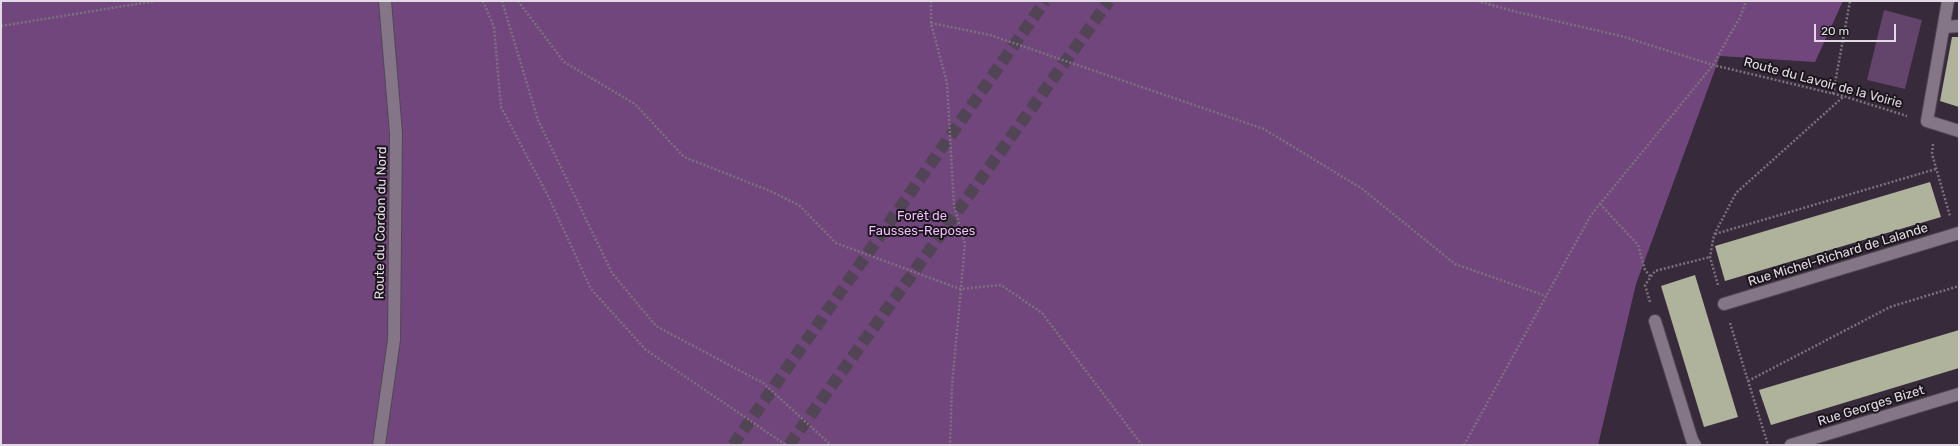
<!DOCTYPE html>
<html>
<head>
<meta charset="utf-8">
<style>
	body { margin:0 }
	#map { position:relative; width:1960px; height:446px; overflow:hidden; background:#372a3a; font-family:Rubik,sans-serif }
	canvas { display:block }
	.frame { position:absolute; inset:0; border:2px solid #e2dae4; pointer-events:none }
	.scale { position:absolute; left:1814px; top:24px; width:82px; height:18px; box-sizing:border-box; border:2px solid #e2dae4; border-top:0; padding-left:5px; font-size:12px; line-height:14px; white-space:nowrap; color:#e2dae4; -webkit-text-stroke:3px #1b151c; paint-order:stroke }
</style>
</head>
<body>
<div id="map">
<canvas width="1960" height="446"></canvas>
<div class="frame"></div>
<div class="scale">20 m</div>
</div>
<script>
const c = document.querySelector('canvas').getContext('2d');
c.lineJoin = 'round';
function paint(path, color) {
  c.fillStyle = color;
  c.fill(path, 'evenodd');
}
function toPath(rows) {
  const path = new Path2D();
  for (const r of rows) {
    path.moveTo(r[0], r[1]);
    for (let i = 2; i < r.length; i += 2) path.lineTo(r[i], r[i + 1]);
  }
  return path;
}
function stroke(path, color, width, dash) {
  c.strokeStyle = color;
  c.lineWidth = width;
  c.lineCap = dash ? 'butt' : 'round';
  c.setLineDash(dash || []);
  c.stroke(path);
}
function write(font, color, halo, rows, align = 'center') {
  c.font = font + ' Rubik,sans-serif';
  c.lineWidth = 4;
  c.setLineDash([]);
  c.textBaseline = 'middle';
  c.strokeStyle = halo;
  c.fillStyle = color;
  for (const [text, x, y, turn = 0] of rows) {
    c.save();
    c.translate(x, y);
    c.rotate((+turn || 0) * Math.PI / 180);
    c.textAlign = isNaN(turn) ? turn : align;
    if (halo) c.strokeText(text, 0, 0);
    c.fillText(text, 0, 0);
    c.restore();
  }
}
paint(toPath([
	[1884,10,1922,20,1905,89,1867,80]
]), '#63446b');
paint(toPath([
	[1,1,1843,1,1815,62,1720,56,1636,284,1598,445,1,445]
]), '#71467c');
paint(toPath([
	[1952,37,1959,37,1959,107,1940,101],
	[1930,182,1941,217,1725,281,1715,246],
	[1695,275,1738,417,1704,427,1661,286],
	[1959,330,1959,368,1771,425,1759,390]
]), '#afb39c');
stroke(toPath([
	[733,445,1045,1],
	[789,445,1109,1]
]), '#514454', 12, [12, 6]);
const lane = toPath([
	[379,445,394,340,396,133,385,1]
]);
const street = toPath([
	[1948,1,1927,121,1959,131],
	[1944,27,1959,26],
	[1724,304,1959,233],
	[1655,321,1692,440,1695,445],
	[1791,445,1959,394]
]);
stroke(lane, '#514754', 14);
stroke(street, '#514754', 14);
stroke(toPath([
	[483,1,494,27,501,107,549,198,591,289,646,350,786,445],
	[502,1,538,120,612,273,656,326,763,383,831,445],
	[518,1,564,62,635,104,684,157,770,191,799,205,836,243,960,289,1001,285,1042,313,1142,445],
	[931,1,931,23,947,83,954,206,965,244,952,386,950,445],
	[1477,1,1517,12,1621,36,1713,65,1843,96,1907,116],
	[931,23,990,35,1264,129,1361,188,1455,264,1546,296],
	[1,26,155,1],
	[1833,94,1850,1],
	[1933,144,1932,154,1950,216],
	[1600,204,1638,245,1645,270,1651,277],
	[1715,234,1936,169],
	[1718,285,1710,257,1714,235,1736,193,1843,97],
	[1650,302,1645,285,1655,271,1710,257],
	[1730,323,1768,445],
	[1748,381,1890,307,1959,286],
	[1464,445,1591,215,1713,65,1740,17,1746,1]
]), '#7c717e', 2.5, [2, 2]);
stroke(lane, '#847587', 12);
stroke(street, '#847587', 12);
write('13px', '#e2dae4', '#1b151c', [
	["Route du Lavoir de la Voirie",1823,83,15],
	["Route du Cordon du Nord",381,223,-89],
	["Rue Michel-Richard de Lalande",1838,255,-17],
	["Rue Georges Bizet",1871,406,-17]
]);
write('13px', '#f1befd', '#1b151c', [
	["Forêt de",922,216],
	["Fausses-Reposes",922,231]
]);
</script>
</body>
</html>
